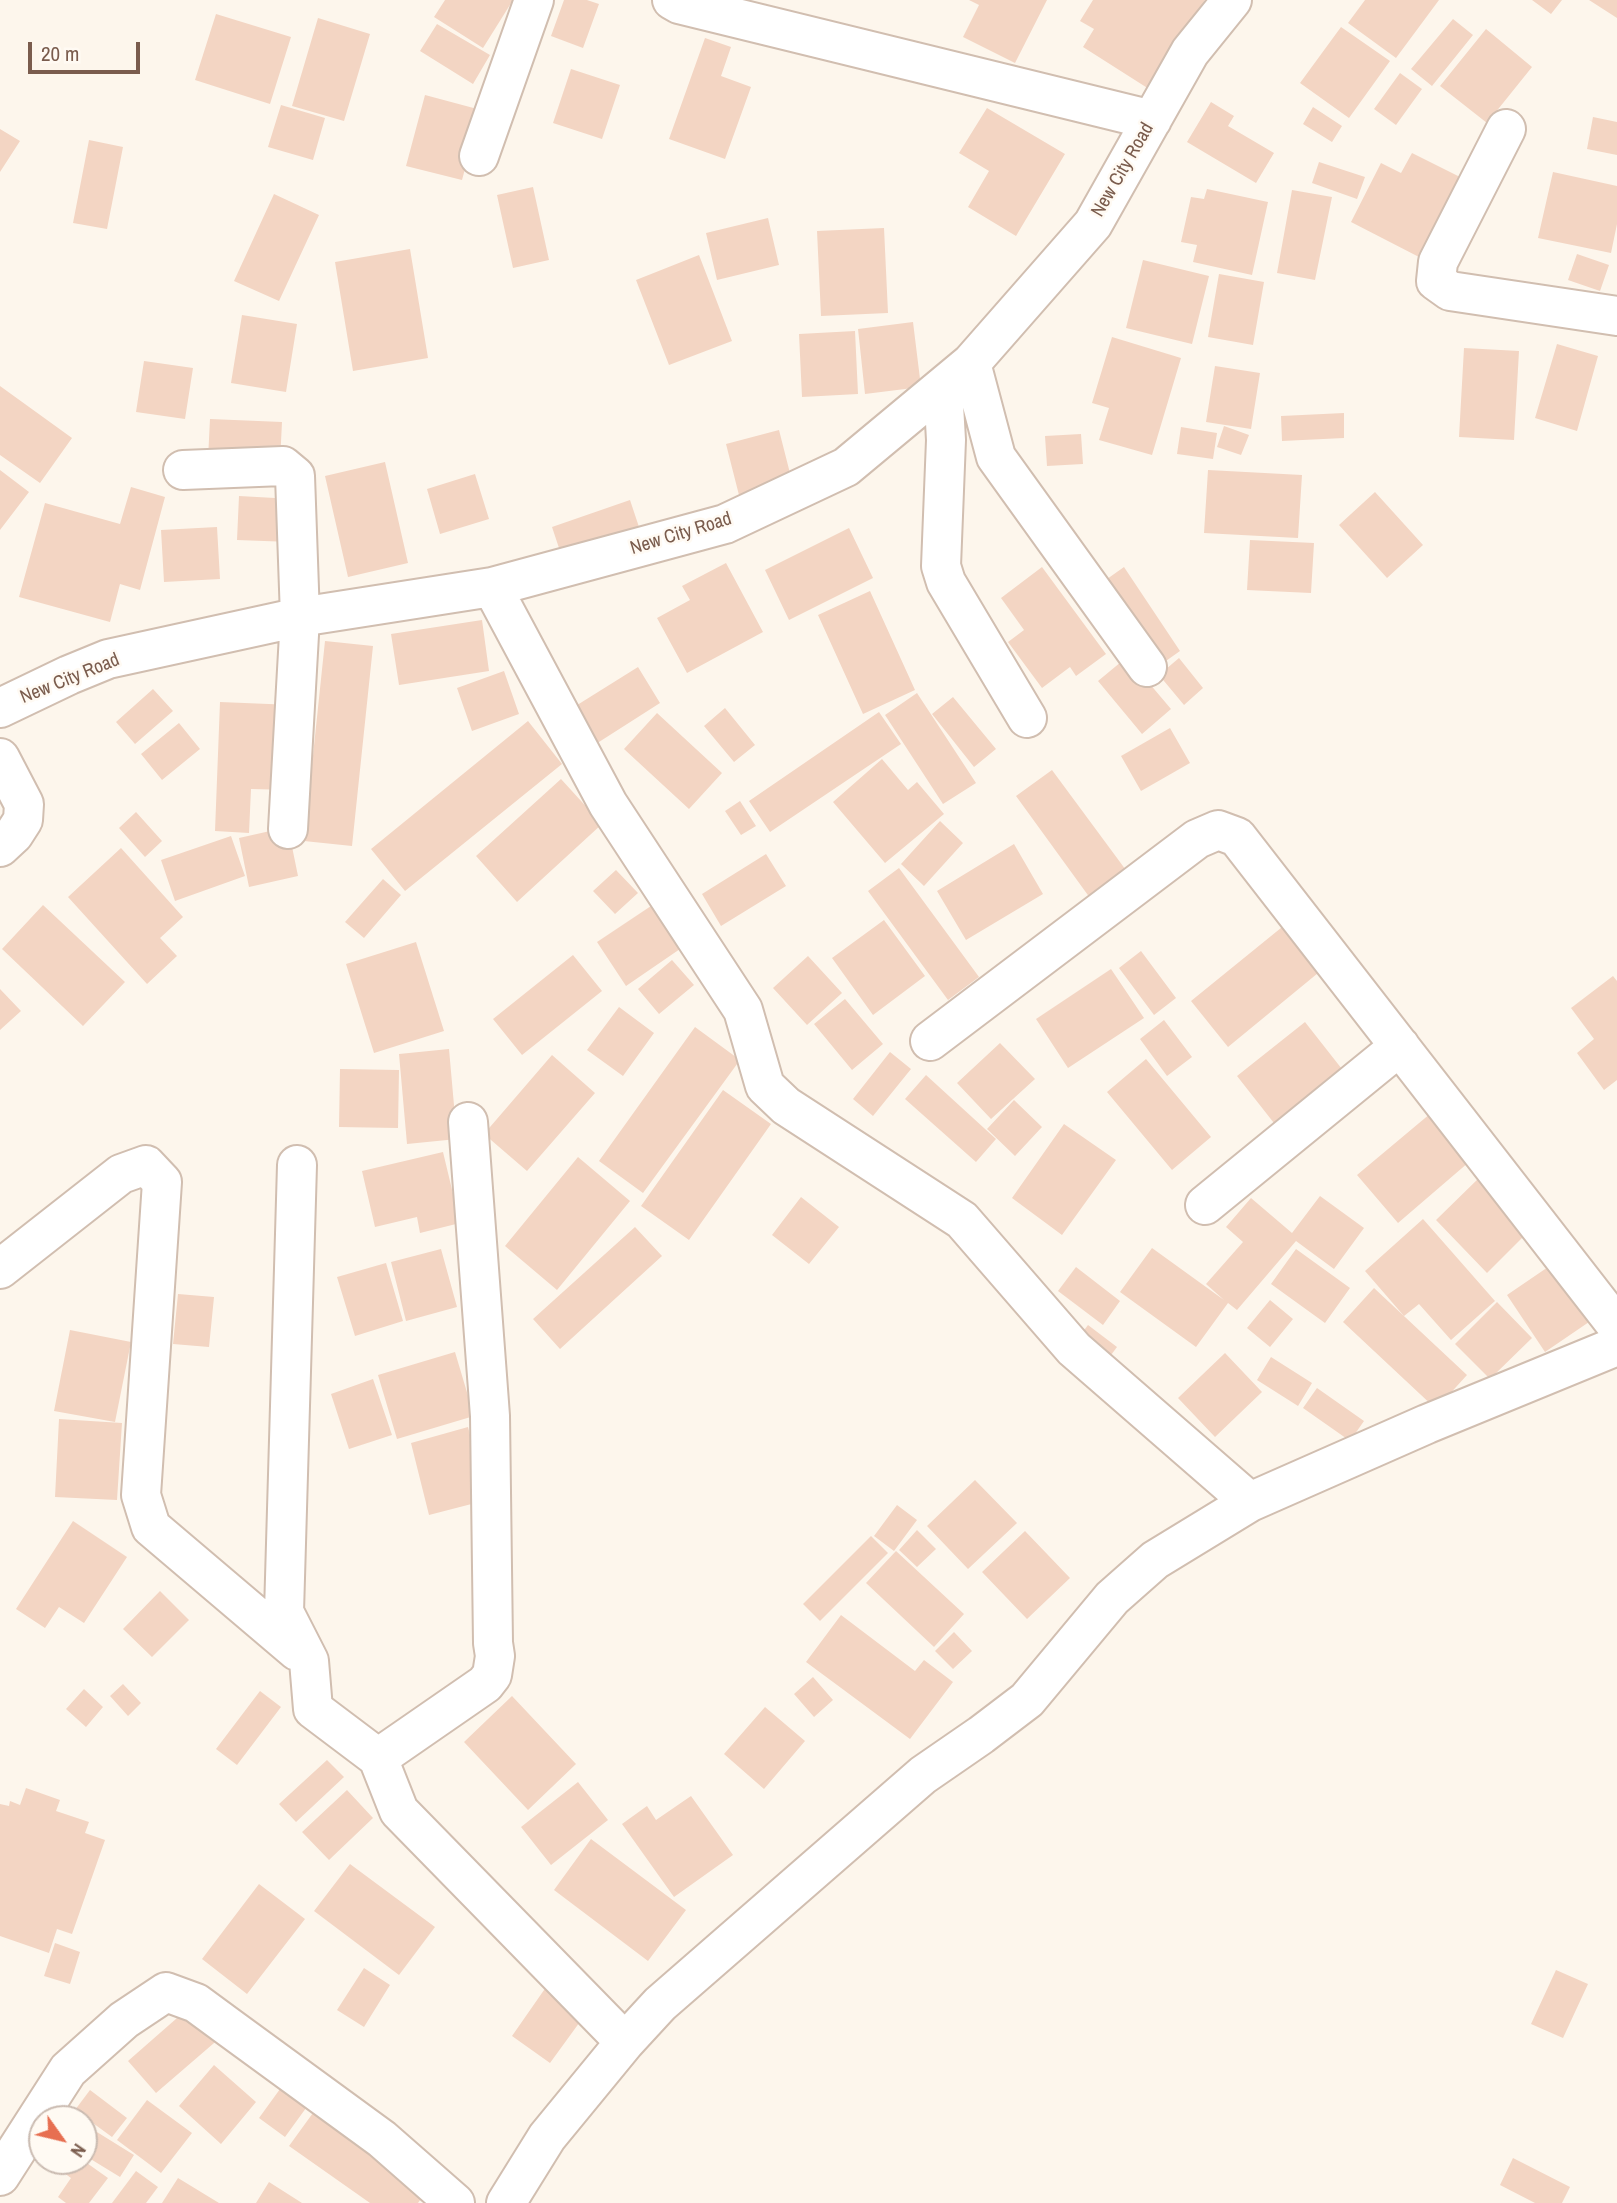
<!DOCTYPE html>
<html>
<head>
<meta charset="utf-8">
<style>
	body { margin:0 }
	#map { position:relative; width:1617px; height:2203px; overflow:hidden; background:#fdf6ec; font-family:"Archivo Narrow",sans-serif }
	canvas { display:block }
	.north { position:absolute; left:28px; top:2105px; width:70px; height:70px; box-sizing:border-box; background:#fffaf3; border:2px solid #cabbb1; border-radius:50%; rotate:124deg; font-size:19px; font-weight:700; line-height:28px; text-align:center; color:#7a5c4d }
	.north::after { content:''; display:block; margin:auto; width:24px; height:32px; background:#e76f51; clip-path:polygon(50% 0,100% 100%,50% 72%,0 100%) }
	.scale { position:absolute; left:28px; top:42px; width:112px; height:32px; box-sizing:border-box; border:4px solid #7a5c4d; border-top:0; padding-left:9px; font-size:21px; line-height:24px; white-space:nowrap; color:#7a5c4d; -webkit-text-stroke:5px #fffaf3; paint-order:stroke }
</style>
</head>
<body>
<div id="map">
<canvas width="1617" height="2203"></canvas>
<div class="north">N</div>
<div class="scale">20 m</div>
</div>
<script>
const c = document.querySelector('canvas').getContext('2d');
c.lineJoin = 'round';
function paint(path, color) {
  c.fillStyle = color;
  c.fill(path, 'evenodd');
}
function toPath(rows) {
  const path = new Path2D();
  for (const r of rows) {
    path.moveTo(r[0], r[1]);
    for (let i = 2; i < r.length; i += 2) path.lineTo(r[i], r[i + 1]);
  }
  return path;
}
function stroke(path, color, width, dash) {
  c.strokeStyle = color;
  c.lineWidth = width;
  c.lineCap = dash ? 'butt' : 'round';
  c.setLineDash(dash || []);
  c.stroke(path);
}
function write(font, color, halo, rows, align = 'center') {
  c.font = font + ' "Archivo Narrow",sans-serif';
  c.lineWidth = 5;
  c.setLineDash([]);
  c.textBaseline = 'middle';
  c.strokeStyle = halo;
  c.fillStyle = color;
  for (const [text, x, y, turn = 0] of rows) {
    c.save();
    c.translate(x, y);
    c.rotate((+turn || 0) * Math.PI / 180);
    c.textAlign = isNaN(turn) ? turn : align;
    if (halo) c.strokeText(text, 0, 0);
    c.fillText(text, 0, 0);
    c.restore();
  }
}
paint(toPath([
	[445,0,513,0,483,48,434,17],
	[564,0,587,0,599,4,583,48,551,36],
	[969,0,1047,0,1015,63,963,37,979,5],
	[1093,0,1205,0,1149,89,1083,47,1094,29,1080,21],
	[1365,0,1439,0,1396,58,1348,23],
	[1532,0,1562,0,1551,14],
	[1589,0,1617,0,1617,18],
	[216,14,291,37,270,104,195,80],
	[318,18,370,34,344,121,292,106],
	[1453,19,1473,35,1432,86,1411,69],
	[437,24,490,55,473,84,420,51],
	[1341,27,1390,61,1349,118,1300,83],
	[1486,29,1532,67,1487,123,1440,86],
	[705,38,731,47,721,76,751,87,725,159,669,139],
	[571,69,620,85,602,139,553,123],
	[1400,73,1422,89,1396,125,1374,109],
	[425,95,481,110,462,180,406,166],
	[1211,102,1234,116,1228,126,1274,153,1256,183,1187,142],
	[281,105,325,118,313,160,268,147],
	[1313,107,1342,126,1332,142,1303,124],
	[987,108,1065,154,1016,236,968,207,989,171,959,153],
	[1593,117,1617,122,1617,155,1587,149],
	[0,129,20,141,0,172],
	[89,140,123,147,107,229,73,223],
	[1412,153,1460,177,1419,257,1351,222,1381,163,1401,173],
	[1319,162,1365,177,1357,199,1312,183],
	[1553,172,1617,186,1617,224,1611,253,1538,238],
	[533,187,549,260,513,268,497,195],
	[1207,189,1268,202,1252,275,1193,262,1197,245,1181,242,1191,197,1204,199],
	[1292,190,1332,197,1315,280,1277,273],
	[274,194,319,215,279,301,234,281],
	[768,218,779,265,717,280,706,233],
	[884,228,888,313,821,316,817,231],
	[410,249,428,358,353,371,335,262],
	[1577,254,1609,265,1600,291,1568,280],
	[699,255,732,341,669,365,636,280],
	[1143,260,1209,276,1192,344,1126,328],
	[1219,274,1264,282,1253,345,1208,337],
	[242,315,297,324,286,392,231,383],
	[913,322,921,387,865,394,858,329],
	[855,331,858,394,802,397,799,334],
	[1112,337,1181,358,1152,455,1099,440,1109,408,1092,403],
	[1557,344,1598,356,1577,431,1535,418],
	[1464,348,1519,351,1514,440,1459,437],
	[144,361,193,368,185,419,136,412],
	[1215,366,1260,373,1251,429,1206,422],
	[0,386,72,438,40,483,0,455],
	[1344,413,1344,438,1282,441,1281,416],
	[210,419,282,422,280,462,208,459],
	[1224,426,1249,435,1241,455,1217,447],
	[1181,427,1217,433,1213,459,1177,454],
	[779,430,794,489,741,503,726,444],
	[1081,434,1083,464,1047,466,1045,436],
	[385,462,408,563,348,577,325,476],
	[0,470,29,492,0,530],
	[1208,470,1302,475,1298,538,1204,533],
	[475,474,489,519,440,534,427,489],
	[131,487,165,497,140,590,120,584,110,622,19,597,45,503,120,524],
	[1375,492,1423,545,1387,578,1339,525],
	[239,496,293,499,291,542,237,540],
	[630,500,639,527,561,554,552,527],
	[217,527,220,579,164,582,161,530],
	[849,528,873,578,789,620,765,570],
	[1250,540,1314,543,1311,593,1247,590],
	[726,563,763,632,687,673,657,618,690,600,682,586],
	[1042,567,1106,654,1076,676,1070,667,1042,688,1008,642,1024,630,1001,598],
	[1124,567,1180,651,1156,668,1100,584],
	[870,591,915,690,863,714,818,615],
	[482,620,489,671,399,685,391,634],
	[325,641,373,646,352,846,304,841],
	[1127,657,1171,709,1142,734,1098,681],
	[1179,658,1203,688,1184,705,1159,675],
	[638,667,660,703,588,749,566,712],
	[504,671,519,714,472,731,457,688],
	[153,689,173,711,135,744,116,722],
	[917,693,976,783,943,804,885,715],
	[953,697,996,749,974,767,932,714],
	[220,702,293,705,289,790,251,789,249,833,215,831],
	[725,708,755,745,734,762,704,726],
	[879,712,901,744,770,832,749,801],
	[657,713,722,773,689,809,624,749],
	[528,721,562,764,405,891,371,849],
	[179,723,200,749,162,780,141,754],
	[1170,728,1190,763,1141,791,1121,756],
	[882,759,908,790,917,782,944,814,885,863,833,802],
	[1052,770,1134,881,1098,909,1016,796],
	[561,779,602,824,517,902,476,856],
	[740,801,756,826,741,835,725,811],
	[136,812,162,841,145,857,119,828],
	[940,821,963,843,924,886,901,864],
	[288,827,298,876,249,887,239,838],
	[231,836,245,876,175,901,161,860],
	[1014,844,1043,894,966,940,937,891],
	[121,848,183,917,160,938,177,956,147,984,68,897],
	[766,854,786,886,721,926,702,894],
	[899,868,979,977,948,1000,868,891],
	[616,870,638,893,615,914,593,891],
	[383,879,401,895,364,938,345,922],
	[43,905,125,982,83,1026,2,949],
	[651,906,680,949,626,986,597,942],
	[1292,919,1329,964,1228,1047,1191,1001],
	[884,920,925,976,873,1015,832,958],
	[416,942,444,1031,374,1053,346,964],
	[1141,951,1176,998,1154,1015,1119,968],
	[573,955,602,991,522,1055,493,1019],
	[808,956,842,993,807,1025,773,988],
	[672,960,694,985,659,1014,638,989],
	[1111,969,1144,1018,1068,1068,1036,1019],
	[1613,976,1617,981,1617,1080,1604,1090,1577,1053,1594,1039,1571,1008],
	[0,989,21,1011,0,1030],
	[845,999,883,1044,852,1070,814,1024],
	[619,1007,654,1033,623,1076,587,1050],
	[1164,1020,1192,1057,1167,1076,1140,1039],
	[1305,1022,1349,1078,1281,1132,1237,1076],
	[695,1027,740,1060,643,1193,599,1161],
	[1000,1043,1035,1079,991,1119,957,1083],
	[449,1049,457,1139,407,1144,399,1054],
	[890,1052,911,1069,873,1116,853,1099],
	[552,1055,595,1093,527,1171,484,1134],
	[1146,1059,1211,1137,1172,1170,1107,1092],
	[340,1069,399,1070,398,1128,339,1127],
	[926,1075,996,1139,976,1162,905,1099],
	[723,1090,771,1124,689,1240,641,1206],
	[1014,1100,1042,1127,1015,1156,987,1129],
	[1443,1103,1483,1150,1398,1223,1357,1175],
	[1064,1124,1116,1160,1062,1235,1012,1198],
	[443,1152,460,1223,420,1233,417,1217,375,1227,362,1171],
	[578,1157,630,1201,557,1290,505,1246],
	[1481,1176,1532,1228,1487,1273,1436,1220],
	[1320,1196,1364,1228,1334,1269,1296,1241,1237,1310,1228,1303,1196,1347,1120,1292,1152,1248,1224,1300,1206,1284,1243,1242,1226,1227,1251,1198,1292,1233],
	[801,1197,839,1227,809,1264,772,1235],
	[1423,1219,1495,1301,1451,1340,1419,1304,1404,1316,1365,1271],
	[635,1227,662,1256,560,1349,533,1319],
	[441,1249,457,1307,406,1321,391,1262],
	[1296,1249,1350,1288,1325,1323,1271,1284],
	[386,1263,403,1321,355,1336,337,1277],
	[1551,1265,1589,1322,1545,1352,1507,1295],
	[1076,1267,1120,1301,1103,1325,1058,1291],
	[1374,1288,1467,1375,1436,1409,1343,1322],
	[178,1294,214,1297,209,1347,173,1344],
	[1270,1300,1293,1319,1270,1347,1247,1328],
	[1497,1302,1532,1338,1490,1379,1455,1344],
	[1088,1325,1117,1347,1105,1363,1076,1341],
	[70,1330,131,1342,115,1422,54,1411],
	[455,1352,474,1416,397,1439,378,1375],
	[1225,1353,1262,1392,1215,1437,1178,1398],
	[1271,1357,1312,1383,1298,1406,1257,1380],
	[373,1379,392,1435,349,1449,331,1394],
	[1317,1388,1364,1421,1350,1441,1303,1408],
	[59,1419,122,1423,117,1500,55,1497],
	[468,1427,487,1500,429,1515,411,1443],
	[975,1480,1017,1523,968,1569,927,1526],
	[897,1505,917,1520,894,1551,874,1536],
	[73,1521,127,1557,84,1623,59,1607,45,1628,16,1609],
	[917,1530,936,1549,917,1567,899,1550],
	[1025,1531,1070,1578,1027,1619,982,1572],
	[871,1536,888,1553,820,1621,803,1604],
	[896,1551,964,1614,934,1647,866,1583],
	[160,1591,189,1620,152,1657,123,1629],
	[841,1615,915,1671,924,1660,953,1682,910,1739,806,1662],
	[954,1632,972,1651,953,1669,935,1651],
	[813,1677,833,1700,814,1717,794,1694],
	[123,1684,141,1703,128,1716,110,1696],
	[84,1689,103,1707,86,1727,66,1709],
	[260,1691,281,1707,237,1765,216,1749],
	[512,1696,576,1764,528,1810,464,1742],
	[765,1707,805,1741,764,1789,724,1754],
	[327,1760,344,1777,296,1822,279,1804],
	[578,1782,608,1820,551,1865,521,1827],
	[26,1788,60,1800,56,1811,89,1822,85,1833,105,1840,72,1934,57,1929,49,1953,0,1936,0,1804,9,1806,10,1801,20,1805],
	[347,1790,373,1818,329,1860,302,1832],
	[691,1796,733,1855,674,1897,622,1824,647,1806,656,1820],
	[591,1839,686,1910,648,1961,554,1890],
	[350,1864,435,1927,399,1975,314,1911],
	[259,1884,305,1919,247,1994,202,1959],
	[55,1943,80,1952,70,1984,44,1976],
	[364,1968,390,1985,364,2027,337,2010],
	[1556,1970,1588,1984,1563,2038,1531,2024],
	[551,1980,590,2008,550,2063,512,2036],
	[193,2004,221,2037,156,2093,128,2061],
	[214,2065,256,2102,221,2144,179,2106],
	[288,2078,314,2097,285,2137,259,2118],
	[90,2090,127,2118,112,2137,75,2110],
	[147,2100,192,2133,161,2173,117,2140],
	[318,2106,431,2184,418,2203,370,2203,289,2146],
	[84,2124,134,2155,120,2177,84,2155],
	[1513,2158,1570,2187,1562,2203,1535,2203,1500,2185],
	[47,2161,84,2161,108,2178,89,2203,66,2203,58,2197,71,2178],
	[136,2171,158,2187,146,2203,112,2203],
	[178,2178,219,2203,162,2203],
	[269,2182,302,2203,256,2203]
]), '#f3d5c3');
const street = toPath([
	[672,0,679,4,1152,120],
	[1506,129,1438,262,1436,281,1450,291,1617,316],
	[479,156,534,0],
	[971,363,996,457,1147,667],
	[943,387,946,440,941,566,946,582,1027,718],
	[183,470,283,466,295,476,300,617,288,829],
	[492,587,608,804,743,1010,765,1086,786,1106,962,1220,1074,1349,1250,1502],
	[0,708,69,675,108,659,300,617,492,587,725,524,846,467,971,363,1093,224,1190,52,1232,0],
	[0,758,24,804,23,820,14,834,0,847],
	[930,1041,1197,839,1218,830,1237,837,1617,1326],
	[297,1165,284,1612,309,1661,313,1709,378,1758,399,1811,625,2042],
	[1205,1205,1400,1046],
	[0,1269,121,1174,146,1165,162,1182,141,1495,151,1527,297,1651],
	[378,1758,485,1684,492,1675,495,1656,493,1643,490,1416,468,1122],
	[0,2176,68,2070,124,2020,166,1992,196,2003,230,2028,382,2139,455,2203],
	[506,2203,547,2137,625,2042,660,2004,923,1775,981,1735,1027,1700,1112,1598,1155,1560,1250,1502,1427,1424,1617,1346]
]);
stroke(street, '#d1beb0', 42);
stroke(street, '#fff', 38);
write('19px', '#7a5c4d', '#fffaf3', [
	["New City Road",1123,170,-60],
	["New City Road",681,534,-17],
	["New City Road",70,679,-22]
]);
</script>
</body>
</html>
